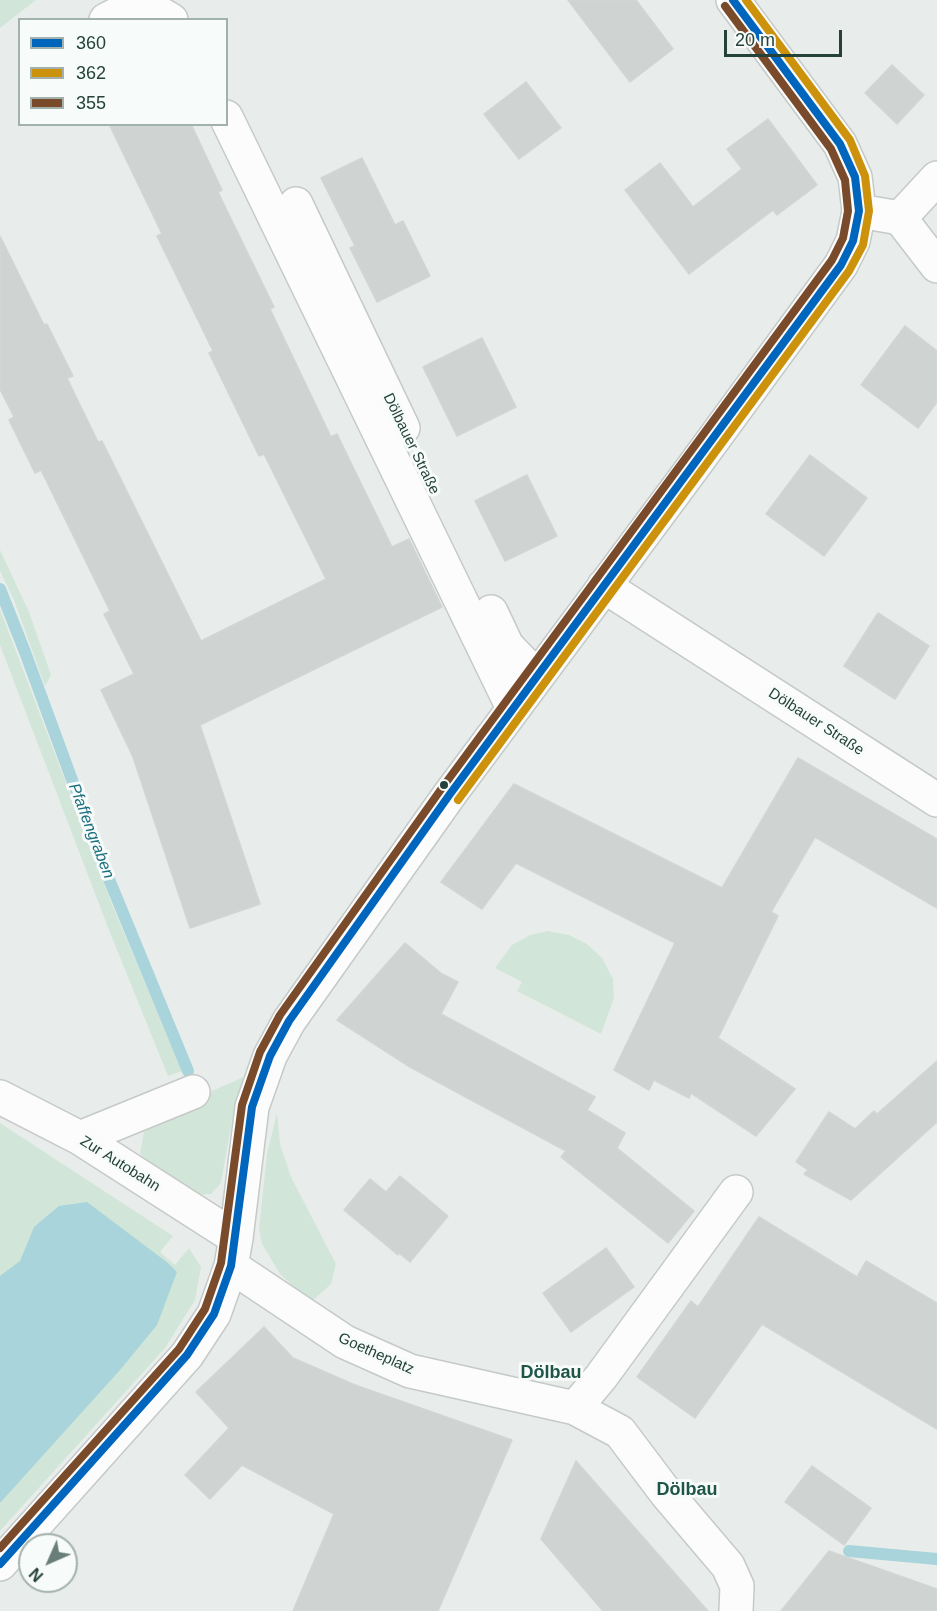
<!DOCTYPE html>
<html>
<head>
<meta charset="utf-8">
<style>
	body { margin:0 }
	#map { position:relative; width:937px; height:1611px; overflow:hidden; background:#e8edeb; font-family:Helvetica,sans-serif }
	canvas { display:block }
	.legend { position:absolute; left:18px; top:18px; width:210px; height:108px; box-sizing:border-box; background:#f7fbf9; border:2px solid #a3b1ad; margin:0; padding:8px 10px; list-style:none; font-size:18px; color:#24423a }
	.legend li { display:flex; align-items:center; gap:12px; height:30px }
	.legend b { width:30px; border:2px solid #a3b1ad }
	.north { position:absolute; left:18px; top:1533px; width:60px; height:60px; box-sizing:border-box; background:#f7fbf9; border:2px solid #a3b1ad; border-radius:50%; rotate:225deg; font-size:16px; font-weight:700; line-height:24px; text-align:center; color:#24423a }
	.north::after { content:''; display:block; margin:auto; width:21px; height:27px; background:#697e78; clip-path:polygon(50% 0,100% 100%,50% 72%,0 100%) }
	.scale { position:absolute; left:724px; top:30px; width:118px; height:27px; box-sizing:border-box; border:3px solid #24423a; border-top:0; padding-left:8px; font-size:18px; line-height:21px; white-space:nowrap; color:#24423a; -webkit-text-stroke:4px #f7fbf9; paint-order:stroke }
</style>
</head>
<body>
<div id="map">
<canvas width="937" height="1611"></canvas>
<ul class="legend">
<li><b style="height:8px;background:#0065bd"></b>360</li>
<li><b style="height:8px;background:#cd920c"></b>362</li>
<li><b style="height:8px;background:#7a4b2a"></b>355</li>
</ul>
<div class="north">N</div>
<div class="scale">20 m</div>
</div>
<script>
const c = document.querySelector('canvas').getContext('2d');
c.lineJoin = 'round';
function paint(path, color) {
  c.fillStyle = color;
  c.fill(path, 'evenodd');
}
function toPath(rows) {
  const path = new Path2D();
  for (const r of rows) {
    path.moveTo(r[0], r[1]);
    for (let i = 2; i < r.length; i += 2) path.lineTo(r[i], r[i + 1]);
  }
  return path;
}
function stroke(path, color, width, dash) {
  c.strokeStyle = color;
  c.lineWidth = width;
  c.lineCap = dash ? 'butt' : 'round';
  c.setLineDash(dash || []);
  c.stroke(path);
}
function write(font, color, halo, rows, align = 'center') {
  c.font = font + ' Helvetica,sans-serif';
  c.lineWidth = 6;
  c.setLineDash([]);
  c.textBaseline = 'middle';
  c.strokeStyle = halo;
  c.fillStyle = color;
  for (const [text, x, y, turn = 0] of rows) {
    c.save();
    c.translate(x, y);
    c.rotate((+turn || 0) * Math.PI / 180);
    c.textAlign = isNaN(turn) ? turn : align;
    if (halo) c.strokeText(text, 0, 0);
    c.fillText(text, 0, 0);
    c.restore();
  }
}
paint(toPath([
	[0,0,36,0,0,28],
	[0,550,29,612,51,675,45,686,14,600,0,571],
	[0,609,113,907,182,1071,168,1076,109,930,0,645],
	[548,931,569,935,587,944,602,958,613,979,614,998,601,1034,517,991,522,982,495,968,512,945,530,935],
	[244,1077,232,1120,221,1183,211,1194,195,1195,151,1167,140,1153,144,1132,200,1096],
	[277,1113,280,1144,291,1177,336,1264,331,1284,311,1302,280,1274,262,1244,259,1229,267,1154],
	[0,1123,173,1236,160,1252,175,1265,189,1248,201,1267,195,1300,165,1348,0,1531]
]), '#d1e6d8');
paint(toPath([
	[87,1202,168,1263,177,1272,157,1325,120,1370,0,1503,0,1276,20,1261,34,1227,59,1206]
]), '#a9d4db');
stroke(toPath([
	[0,589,25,652,104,867,188,1071],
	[849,1551,937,1559]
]), '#a9d4db', 12);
const building = toPath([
	[568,0,636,0,673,49,630,82,568,0],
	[892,65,924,95,897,124,865,93,892,65],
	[526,82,561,128,519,159,484,114,526,82],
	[768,119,817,185,777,215,773,210,689,274,625,190,660,163,693,207,742,169,727,149,768,119],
	[109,124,191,124,222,190,218,192,274,307,270,309,331,437,337,434,392,547,409,539,442,607,200,725,260,904,190,928,133,757,101,690,134,674,104,614,110,611,41,470,35,473,9,420,14,417,0,389,0,236,44,325,47,324,73,376,67,378,98,442,102,441,201,641,326,579,264,454,259,456,209,353,213,351,157,236,162,234,109,124],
	[362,158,395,225,403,221,430,276,377,302,350,248,355,246,321,178,362,158],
	[905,326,937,351,937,402,918,428,861,385,905,326],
	[482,338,516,407,457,436,423,367,482,338],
	[810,455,867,498,824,556,766,514,810,455],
	[527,475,557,536,505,561,475,501,527,475],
	[878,613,929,646,895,699,844,666,878,613],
	[798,758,937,839,937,908,815,837,771,912,778,916,718,1038,795,1089,756,1136,691,1093,689,1098,654,1080,649,1090,614,1070,675,943,516,863,482,909,441,882,514,784,722,888,798,758],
	[405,943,442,974,458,982,441,1014,595,1097,587,1110,625,1133,617,1148,694,1211,668,1243,561,1157,566,1151,410,1067,337,1020,405,943],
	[937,1061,937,1122,851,1200,804,1174,808,1170,796,1162,829,1112,855,1129,874,1111,877,1114,937,1061],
	[400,1176,448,1216,410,1262,399,1253,398,1255,344,1210,370,1179,386,1192,400,1176],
	[759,1217,857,1277,866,1261,937,1303,937,1429,762,1324,695,1418,637,1377,691,1301,698,1307,759,1217],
	[606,1248,634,1287,571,1332,543,1293,606,1248],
	[264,1327,293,1358,355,1385,512,1440,438,1611,293,1611,334,1514,242,1465,210,1499,185,1475,229,1428,196,1392,264,1327],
	[576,1461,708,1611,603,1611,541,1539,576,1461],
	[812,1466,871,1508,844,1545,785,1502,812,1466],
	[829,1551,937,1589,937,1611,781,1611,829,1551]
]);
paint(building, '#cfd4d2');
stroke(building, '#d1d6d4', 1.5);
const minor = toPath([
	[106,20,131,7,152,9,171,20],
	[226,117,513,708],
	[296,204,403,428],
	[859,211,900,218,937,266],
	[900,218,937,178],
	[604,586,937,800],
	[491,612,507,646,536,676],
	[0,1097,80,1138,236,1238],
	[80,1138,193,1092],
	[231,1266,345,1342,410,1371,575,1408,620,1432,666,1493,728,1566,737,1586,736,1611],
	[575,1408,601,1377,736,1192],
	[0,1564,187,1355,214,1314,231,1266,236,1238,252,1107,270,1056,289,1021,450,794,691,470,841,265,853,241,859,211,855,177,840,144,733,0]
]);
stroke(minor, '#c5cac8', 36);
stroke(minor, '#fcfcfc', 33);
stroke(toPath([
	[0,1564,187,1355,214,1314,231,1266,252,1107,270,1056,289,1021,450,794,841,265,853,241,859,211,855,177,840,144,733,0]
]), '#0065bd', 8);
stroke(toPath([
	[458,800,849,271,863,245,869,211,865,176,850,140,746,0]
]), '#cd920c', 8);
stroke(toPath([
	[0,1548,179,1349,205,1309,221,1263,242,1105,260,1052,280,1015,442,788,832,260,843,238,848,211,845,180,831,149,725,6]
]), '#7a4b2a', 8);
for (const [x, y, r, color] of [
	[444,785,5,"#24423a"]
]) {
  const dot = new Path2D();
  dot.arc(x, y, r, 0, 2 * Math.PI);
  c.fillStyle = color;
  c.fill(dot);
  stroke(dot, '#f7fbf9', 2);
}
write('15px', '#24423a', '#f7fbf9', [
	["Dölbauer Straße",411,444,64],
	["Dölbauer Straße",816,722,33],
	["Zur Autobahn",120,1164,32],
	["Goetheplatz",376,1354,24]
]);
write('italic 16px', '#1c6f80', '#f7fbf9', [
	["Pfaffengraben",91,831,69]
]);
write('bold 18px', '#1f5548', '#f7fbf9', [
	["Dölbau",551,1373],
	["Dölbau",687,1490]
]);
</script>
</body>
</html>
